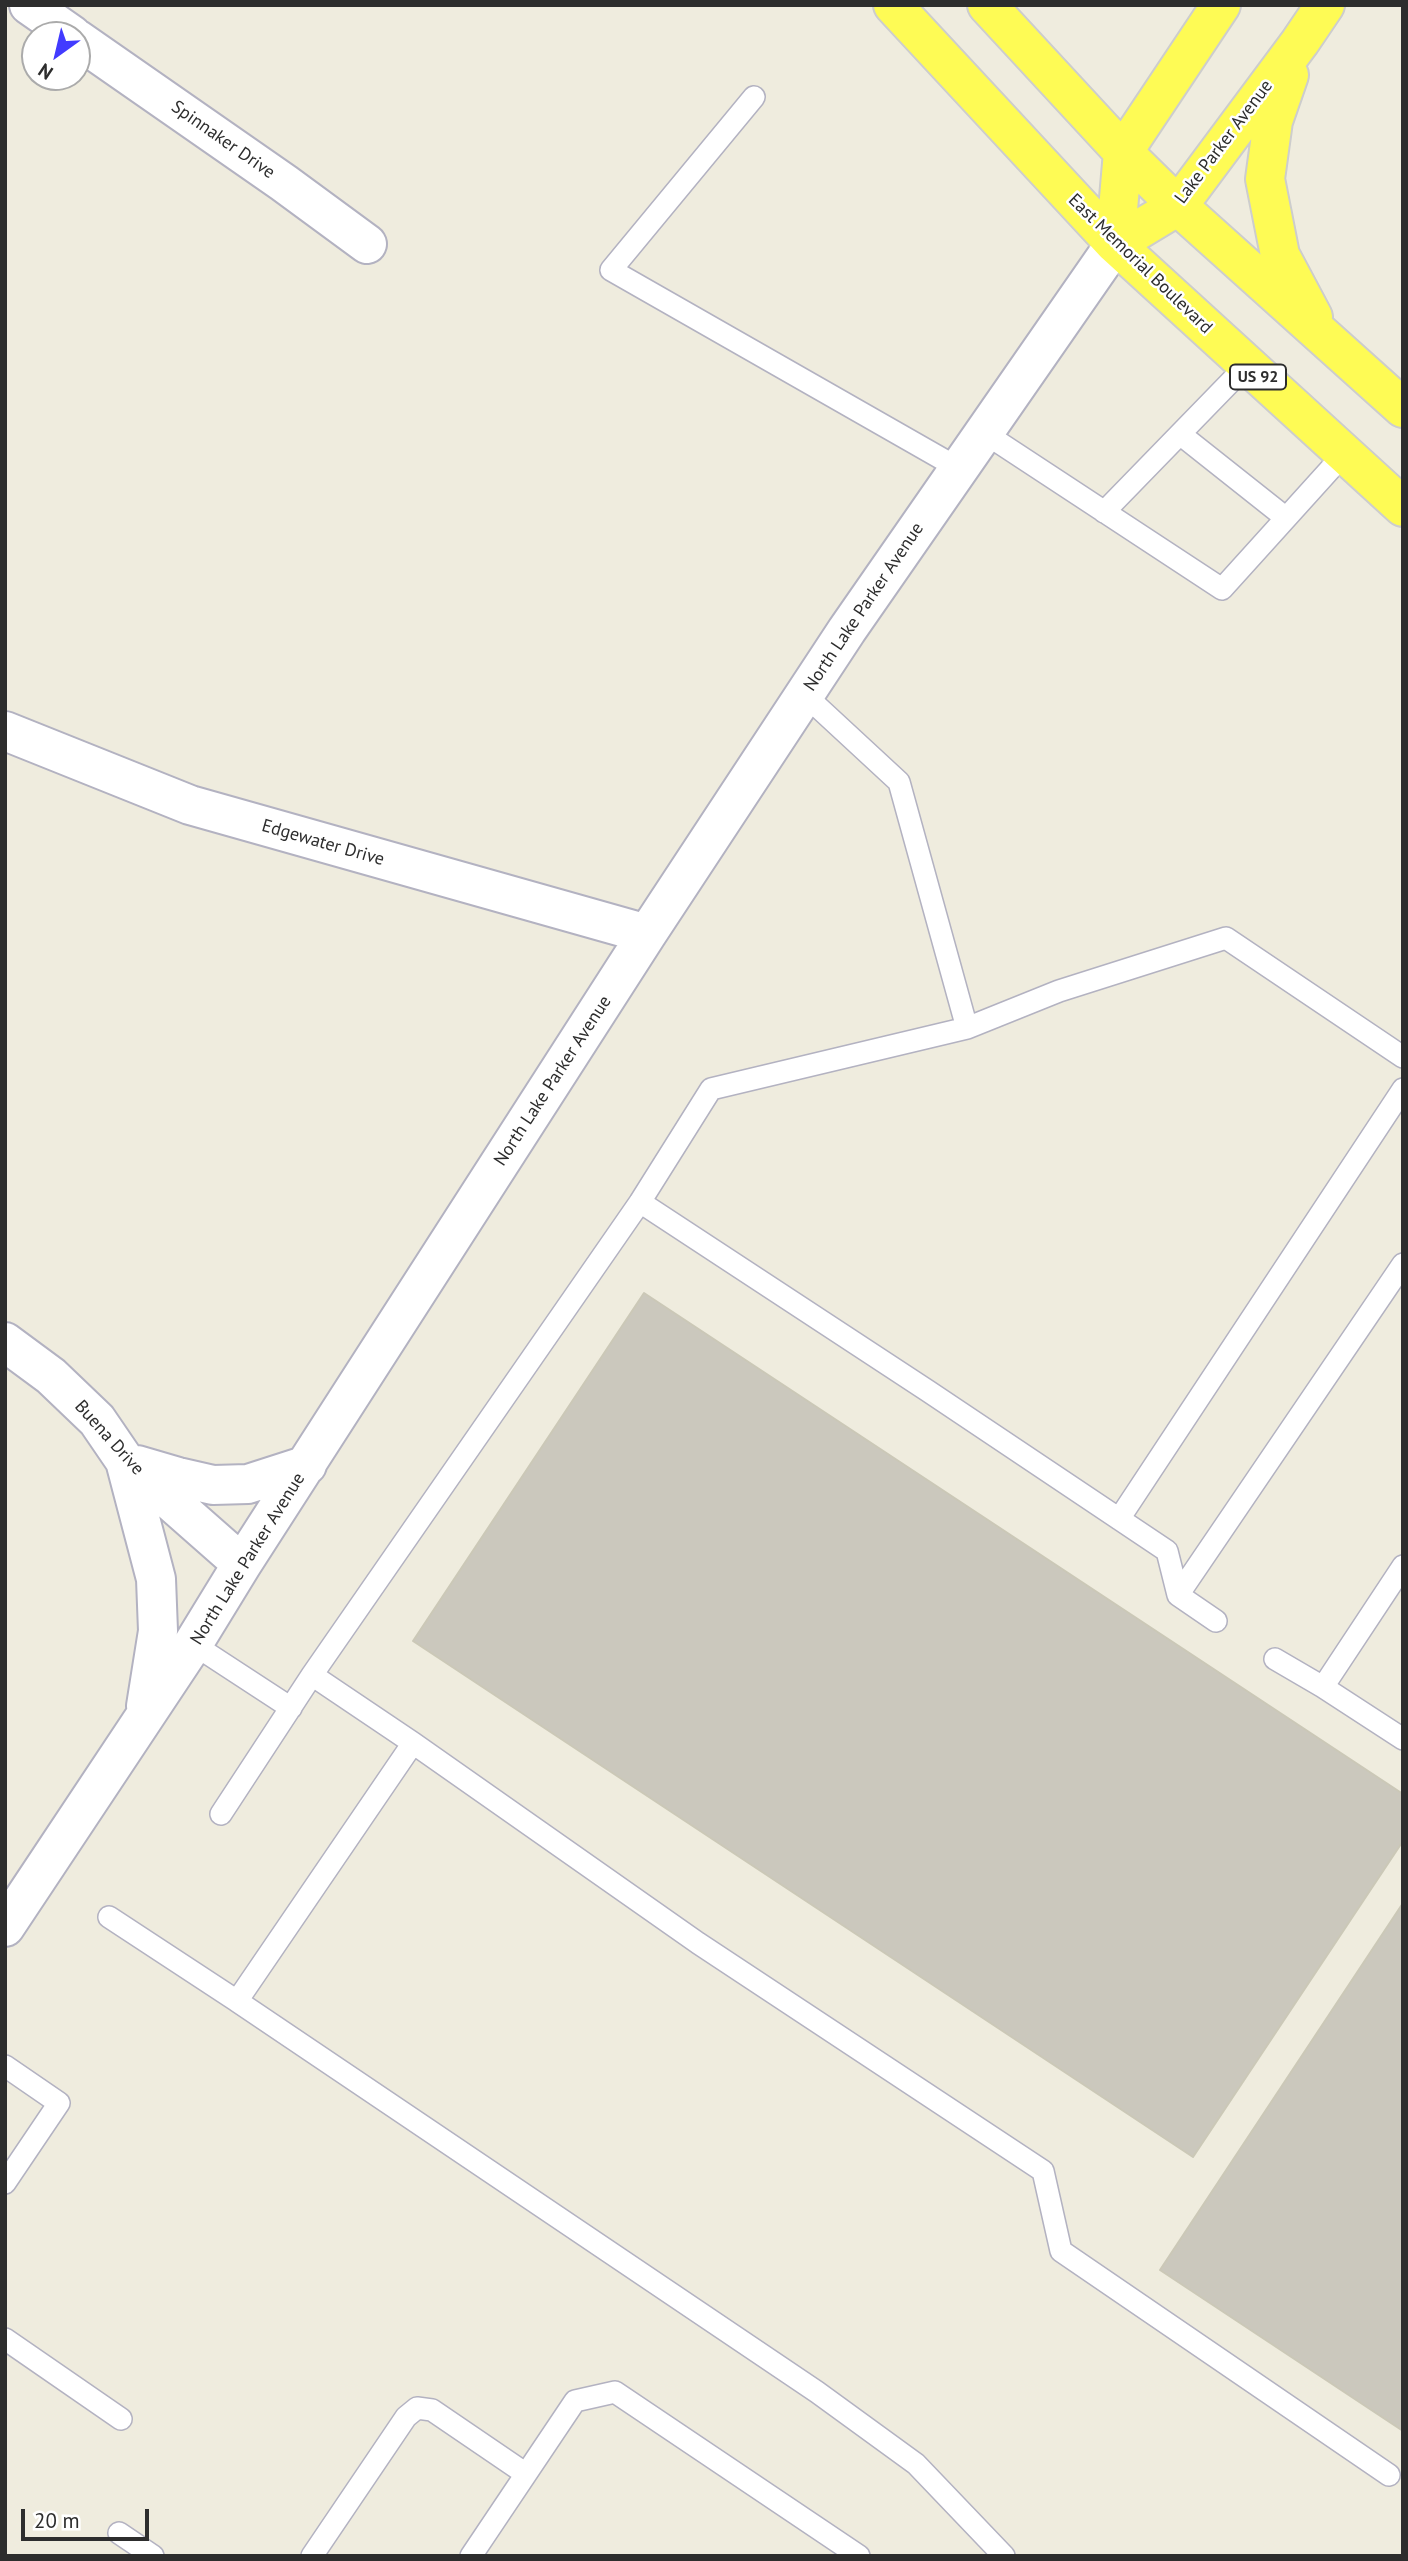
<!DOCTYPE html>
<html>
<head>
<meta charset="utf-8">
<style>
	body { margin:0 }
	#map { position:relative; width:1408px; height:2561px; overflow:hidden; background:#efecde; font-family:"PT Sans",sans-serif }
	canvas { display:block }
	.frame { position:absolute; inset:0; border:7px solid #2d2d2d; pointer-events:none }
	.north { position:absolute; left:21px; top:21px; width:70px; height:70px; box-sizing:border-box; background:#fff; border:2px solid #ababab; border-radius:50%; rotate:214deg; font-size:19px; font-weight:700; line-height:28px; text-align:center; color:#2d2d2d }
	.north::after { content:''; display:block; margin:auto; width:24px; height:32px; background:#423bff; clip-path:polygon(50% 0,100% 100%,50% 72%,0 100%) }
	.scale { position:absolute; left:21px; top:2509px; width:128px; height:32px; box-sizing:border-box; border:4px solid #2d2d2d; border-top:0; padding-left:9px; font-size:21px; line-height:24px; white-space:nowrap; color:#2d2d2d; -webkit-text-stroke:5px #fff; paint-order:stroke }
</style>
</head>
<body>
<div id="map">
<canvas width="1408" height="2561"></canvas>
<div class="frame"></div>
<div class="north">N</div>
<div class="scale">20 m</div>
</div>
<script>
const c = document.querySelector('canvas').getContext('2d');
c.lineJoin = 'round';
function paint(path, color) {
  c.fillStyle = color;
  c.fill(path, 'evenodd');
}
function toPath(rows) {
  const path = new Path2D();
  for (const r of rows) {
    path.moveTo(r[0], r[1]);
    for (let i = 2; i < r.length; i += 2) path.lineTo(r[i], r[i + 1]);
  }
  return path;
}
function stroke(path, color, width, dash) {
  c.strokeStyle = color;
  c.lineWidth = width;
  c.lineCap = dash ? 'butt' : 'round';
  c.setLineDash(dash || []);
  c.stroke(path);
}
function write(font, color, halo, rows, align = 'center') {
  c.font = font + ' "PT Sans",sans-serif';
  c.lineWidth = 5;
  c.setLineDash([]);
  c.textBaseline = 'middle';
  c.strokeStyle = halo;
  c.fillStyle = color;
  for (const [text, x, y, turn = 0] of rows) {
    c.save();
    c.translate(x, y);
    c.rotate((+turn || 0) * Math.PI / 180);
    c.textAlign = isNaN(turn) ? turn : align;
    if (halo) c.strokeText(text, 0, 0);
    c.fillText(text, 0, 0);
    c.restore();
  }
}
const building = toPath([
	[644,1293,1403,1794,1403,1841,1193,2157,413,1641,644,1293],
	[1403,1903,1403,2431,1160,2270,1403,1903]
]);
paint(building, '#cbc8bd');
stroke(building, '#cbc8b7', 2);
const service = toPath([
	[754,97,611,270,958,468],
	[983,432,1222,589,1344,454],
	[1180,434,1286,518],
	[1104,512,1246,366],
	[805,695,899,782,967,1028],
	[640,1202,928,1391,1167,1551,1178,1595,1216,1621],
	[1119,1519,1403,1089],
	[1403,1566,1323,1687,1403,1739],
	[1178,1595,1403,1264],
	[193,1644,291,1708],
	[1275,1659,1323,1687],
	[312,1675,413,1743,698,1943,1043,2171,1061,2251,1389,2475],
	[413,1743,237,2001,817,2392,916,2464,1004,2556],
	[221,1814,312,1675,640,1202,711,1089,967,1028,1059,991,1226,938,1403,1057],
	[109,1917,237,2001],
	[5,2066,59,2103,5,2183],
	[5,2339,121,2419],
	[119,2533,153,2556],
	[312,2556,406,2417,417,2408,432,2410,526,2474],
	[471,2556,575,2401,615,2392,859,2556]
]);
const minor = toPath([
	[29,5,72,35],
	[77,39,284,183,367,244],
	[5,731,190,805,647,934],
	[5,1342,51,1376,97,1420,125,1461,242,1564],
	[125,1461,156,1579,158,1631,146,1706],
	[137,1465,178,1477,213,1485,248,1484,307,1465],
	[5,1927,193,1644,242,1564,647,934,847,630,1115,244]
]);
const primary = toPath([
	[893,5,1115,244,1403,507],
	[987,5,1123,152,1178,206,1403,408],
	[1289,75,1273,121,1265,179,1280,255,1313,317],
	[1115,244,1178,206,1300,42,1325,5],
	[1115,244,1123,152,1221,5]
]);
stroke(service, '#b3b2c1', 24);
stroke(minor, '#b3b2c1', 42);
stroke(primary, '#cdcdcd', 42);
stroke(service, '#fff', 21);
stroke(minor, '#fff', 38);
stroke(primary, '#fefb55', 38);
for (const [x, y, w] of [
	[1258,377,56]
]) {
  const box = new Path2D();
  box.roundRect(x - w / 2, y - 12.5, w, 25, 5);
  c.fillStyle = '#fff';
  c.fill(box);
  stroke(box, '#2d2d2d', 2);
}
write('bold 16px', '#2d2d2d', null, [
	["US 92",1258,377]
]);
write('18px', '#2d2d2d', '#fff', [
	["Spinnaker Drive",223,140,35],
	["Lake Parker Avenue",1224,142,-53],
	["East Memorial Boulevard",1140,264,44],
	["North Lake Parker Avenue",864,607,-56],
	["Edgewater Drive",323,843,16],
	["North Lake Parker Avenue",553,1081,-57],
	["Buena Drive",109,1438,48],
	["North Lake Parker Avenue",248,1559,-58]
]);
</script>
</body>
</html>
